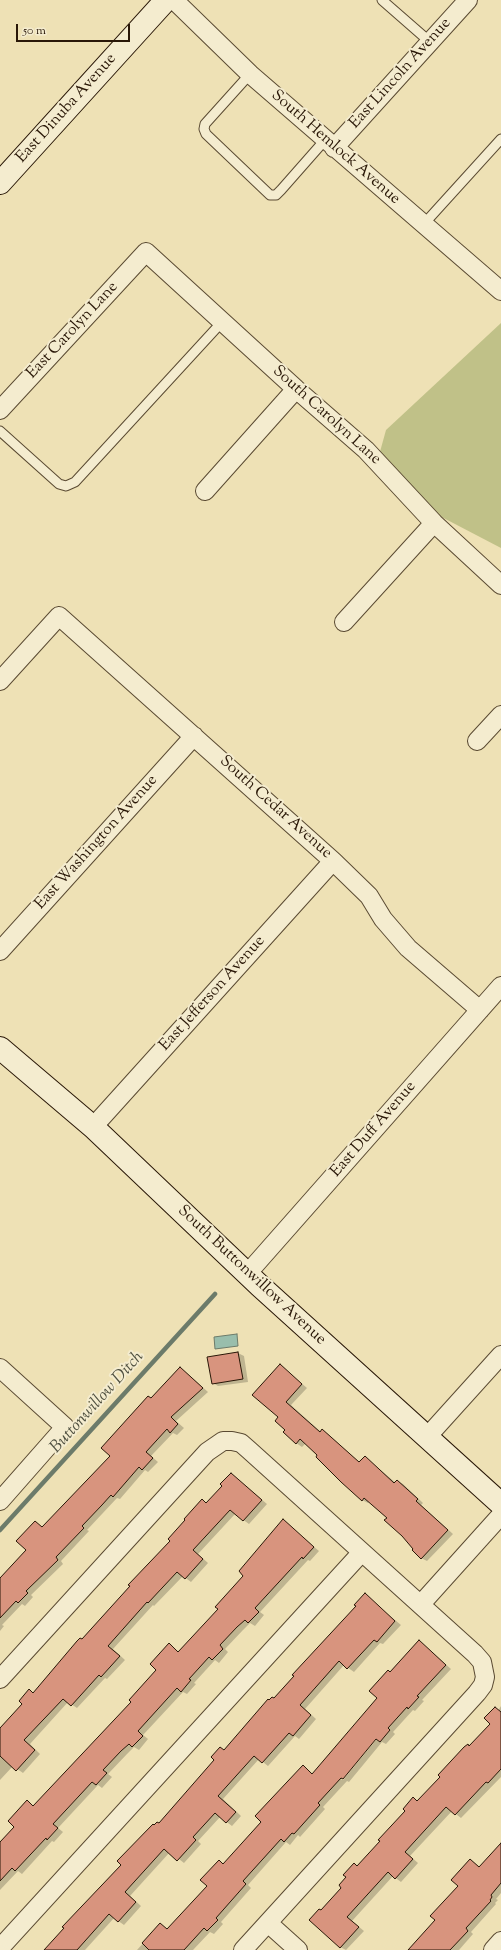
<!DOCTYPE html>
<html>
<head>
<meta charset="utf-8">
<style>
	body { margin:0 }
	#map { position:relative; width:501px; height:1950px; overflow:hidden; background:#eee1b5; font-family:"Sorts Mill Goudy",serif }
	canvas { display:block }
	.scale { position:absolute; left:16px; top:24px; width:114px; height:18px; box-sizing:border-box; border:2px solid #291707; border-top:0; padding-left:5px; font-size:12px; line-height:14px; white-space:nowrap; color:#291707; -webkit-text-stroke:3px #f4eccf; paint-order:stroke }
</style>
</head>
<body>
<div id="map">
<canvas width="501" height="1950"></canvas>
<div class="scale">50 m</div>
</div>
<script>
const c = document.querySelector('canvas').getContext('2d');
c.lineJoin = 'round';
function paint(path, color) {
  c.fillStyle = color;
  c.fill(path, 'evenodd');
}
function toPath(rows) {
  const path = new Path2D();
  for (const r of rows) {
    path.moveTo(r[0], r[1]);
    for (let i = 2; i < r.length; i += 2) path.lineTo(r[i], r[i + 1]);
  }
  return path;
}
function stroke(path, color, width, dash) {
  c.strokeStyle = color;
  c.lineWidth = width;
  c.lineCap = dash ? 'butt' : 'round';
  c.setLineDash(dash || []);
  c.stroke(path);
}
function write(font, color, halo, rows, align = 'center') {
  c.font = font + ' "Sorts Mill Goudy",serif';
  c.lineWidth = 4;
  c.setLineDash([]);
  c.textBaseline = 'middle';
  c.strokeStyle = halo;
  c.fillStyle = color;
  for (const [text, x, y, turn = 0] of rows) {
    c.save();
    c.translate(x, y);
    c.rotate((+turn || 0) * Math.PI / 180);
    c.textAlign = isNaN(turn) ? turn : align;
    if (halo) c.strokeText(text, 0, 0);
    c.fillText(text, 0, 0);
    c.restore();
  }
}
paint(toPath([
	[501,323,501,548,409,500,378,459,386,430]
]), '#c0c188');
const water = toPath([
	[237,1334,238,1346,215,1349,214,1337,237,1334]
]);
paint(water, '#99beac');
stroke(water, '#6c7b6a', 1);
paint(toPath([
	[238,1353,244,1356,248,1382,218,1386,213,1383],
	[280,1365,307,1388,291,1405,321,1432,323,1431,328,1434,360,1463,365,1457,396,1483,397,1481,403,1484,423,1503,421,1505,453,1534,427,1561,421,1558,388,1518,370,1501,368,1503,362,1500,306,1443,302,1447,296,1443,286,1430,280,1417],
	[181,1368,208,1392,176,1421,184,1428,177,1435,173,1433,151,1456,158,1462,148,1472,145,1470,120,1499,117,1498,87,1530,89,1531,61,1561,63,1564,31,1595,33,1597,25,1606,22,1604,2,1625,4,1626,0,1631,0,1579,28,1550,35,1522,43,1528,111,1456,151,1399],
	[231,1474,267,1504,249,1524,235,1514,198,1554,208,1563,191,1582,183,1576,154,1606,153,1605,113,1649,125,1660,107,1679,105,1678,77,1708,68,1702,30,1744,40,1754,23,1773,13,1766,0,1780,0,1728,23,1704,29,1691,34,1693,171,1541,202,1500,208,1504,224,1486],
	[283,1521,319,1551,310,1561,308,1560,260,1612,264,1615,255,1626,250,1623,243,1630,225,1649,228,1652,219,1663,215,1660,194,1683,196,1684,187,1694,183,1692,143,1735,148,1739,139,1750,134,1747,127,1754,108,1774,112,1777,102,1788,98,1785,58,1828,63,1832,54,1842,52,1841,22,1874,18,1871,0,1890,0,1845,16,1827,27,1802,34,1806,133,1702,158,1670,169,1644,179,1652,219,1609],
	[365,1595,401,1625,383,1644,380,1643,354,1672,344,1665,305,1709,316,1719,299,1739,295,1736,268,1766,259,1759,223,1799,241,1816,232,1826,220,1817,198,1841,201,1844,184,1863,170,1852,130,1896,141,1906,124,1925,114,1918,85,1950,46,1950,155,1826,159,1824,216,1760,220,1748,225,1750,274,1699,358,1606],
	[419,1641,451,1669,422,1700,424,1701,415,1711,413,1710,393,1732,395,1734,386,1744,382,1742,349,1782,347,1781,323,1807,325,1809,300,1837,298,1835,290,1845,286,1842,248,1885,251,1888,221,1922,223,1924,214,1934,210,1932,193,1950,137,1950,160,1924,168,1930,208,1886,219,1861,224,1864,262,1822,303,1766,313,1774,379,1698,390,1672],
	[378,1734,380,1735,343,1780,341,1780],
	[501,1706,501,1777,461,1818,452,1811,410,1856,418,1863,401,1882,393,1876,352,1921,364,1931,346,1950,340,1947,321,1911,407,1811,413,1799,419,1802,491,1723],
	[501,1845,501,1893,496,1899,498,1900,495,1903,496,1904,471,1932,473,1934,459,1950,409,1950,436,1920,459,1886,471,1860,480,1867]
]), '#0003');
stroke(toPath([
	[0,1530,215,1294]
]), '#6c7b6a', 4.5);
const building = toPath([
	[238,1352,243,1379,212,1384,207,1357,238,1352],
	[280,1364,302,1384,286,1402,320,1432,322,1429,359,1462,365,1456,394,1483,397,1480,418,1499,416,1501,448,1530,421,1559,412,1550,413,1549,402,1536,384,1520,387,1518,364,1498,362,1501,341,1482,316,1457,317,1455,300,1439,296,1444,283,1432,285,1430,275,1421,278,1417,252,1395,280,1364],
	[180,1367,203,1388,171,1417,178,1424,170,1433,167,1429,146,1452,153,1458,142,1470,139,1467,113,1497,111,1495,102,1505,82,1526,84,1528,56,1557,58,1560,26,1591,28,1593,18,1603,16,1601,0,1618,0,1578,26,1550,16,1541,35,1521,42,1527,110,1456,101,1448,148,1396,151,1398,180,1367],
	[231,1473,262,1500,243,1521,230,1510,193,1550,203,1559,185,1579,177,1572,148,1603,147,1602,108,1646,120,1656,101,1677,99,1675,71,1706,63,1699,24,1740,35,1750,16,1771,0,1756,0,1728,22,1704,19,1701,29,1689,33,1693,77,1641,80,1638,82,1639,130,1586,128,1585,170,1541,168,1539,185,1520,184,1519,202,1499,206,1503,222,1486,220,1484,231,1473],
	[283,1519,314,1547,303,1559,302,1557,255,1608,259,1612,248,1623,245,1620,237,1627,220,1645,223,1649,212,1660,209,1657,189,1679,191,1680,181,1692,177,1688,138,1731,143,1736,132,1747,129,1744,121,1751,103,1770,107,1773,96,1785,92,1782,53,1824,58,1828,47,1840,46,1838,15,1871,12,1868,0,1881,0,1842,14,1827,8,1821,27,1800,33,1806,131,1702,129,1700,156,1670,150,1664,169,1643,178,1652,218,1609,215,1607,243,1576,239,1571,283,1519],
	[365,1593,395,1621,377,1642,374,1640,347,1669,339,1661,300,1705,311,1715,293,1736,289,1733,262,1763,254,1756,218,1796,236,1812,226,1823,215,1813,193,1837,196,1840,177,1861,164,1849,125,1892,136,1902,118,1922,109,1914,77,1950,44,1950,64,1928,62,1927,121,1865,117,1861,153,1824,154,1825,157,1822,159,1823,214,1760,211,1757,220,1747,224,1750,268,1699,269,1700,272,1697,274,1698,294,1676,292,1675,356,1606,354,1605,365,1593],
	[419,1640,446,1665,417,1696,419,1697,408,1709,407,1707,388,1728,390,1730,380,1742,376,1739,343,1779,341,1778,318,1803,320,1805,294,1834,292,1833,284,1842,281,1839,243,1881,246,1884,216,1918,218,1920,207,1931,204,1928,184,1950,149,1950,142,1943,160,1923,167,1929,207,1886,200,1880,219,1860,223,1864,261,1822,255,1816,303,1765,312,1774,377,1698,369,1691,388,1670,390,1672,419,1640],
	[495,1707,501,1712,501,1769,488,1783,486,1782,455,1815,446,1807,405,1852,413,1859,395,1879,388,1872,347,1917,359,1927,340,1948,309,1920,319,1909,321,1910,341,1888,339,1885,346,1877,343,1875,354,1863,357,1866,380,1841,378,1840,405,1811,403,1809,413,1797,417,1801,440,1777,438,1775,464,1747,468,1744,469,1746,490,1724,484,1718,495,1707],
	[501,1843,501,1883,491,1895,492,1897,490,1900,491,1901,466,1928,468,1931,450,1950,408,1950,435,1920,430,1916,458,1886,451,1880,470,1859,479,1867,501,1843]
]);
paint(building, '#d8947e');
stroke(building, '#291707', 1);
const lane = toPath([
	[382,0,430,42],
	[250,74,205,124,204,129,206,134,270,195,276,195,281,190,325,140],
	[423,225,501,139],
	[0,431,59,484,66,486,75,482,222,322]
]);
const street = toPath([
	[174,0,250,74,501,291],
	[334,148,468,0],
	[0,410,146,252,296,389,366,450,434,523,501,585],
	[205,491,296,389],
	[344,622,434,523],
	[0,681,59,616,333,861,369,896,383,919,408,948,480,1010],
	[477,741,501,715],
	[0,951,194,736],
	[93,1127,333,861],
	[247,1274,501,986],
	[0,1368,65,1427,0,1501],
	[427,1437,501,1355],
	[421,1604,501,1515],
	[0,1679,207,1452,223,1441,232,1441,241,1443,249,1450,475,1654,482,1662,485,1677,483,1685,477,1693,243,1950],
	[268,1923,298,1950],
	[0,1948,362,1552],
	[493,1950,501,1941]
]);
const secondary = toPath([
	[0,183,166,0],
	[0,1048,93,1127,259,1285,501,1504]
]);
stroke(lane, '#5a4a32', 11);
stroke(street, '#5a4a32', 20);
stroke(secondary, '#291707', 24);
stroke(lane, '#f4eccf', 9);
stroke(street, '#f4eccf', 18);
stroke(secondary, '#f4eccf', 22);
write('16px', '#291707', '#f4eccf', [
	["East Lincoln Avenue",401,74,-48],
	["East Dinuba Avenue",67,109,-48],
	["South Hemlock Avenue",335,148,41],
	["East Carolyn Lane",73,331,-47],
	["South Carolyn Lane",326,416,42],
	["South Cedar Avenue",275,808,42],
	["East Washington Avenue",97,843,-48],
	["East Jefferson Avenue",213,994,-48],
	["East Duff Avenue",374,1130,-49],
	["South Buttonwillow Avenue",251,1276,43]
]);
write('italic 17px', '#505141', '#f4eccf', [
	["Buttonwillow Ditch",98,1403,-48]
]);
</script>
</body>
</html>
